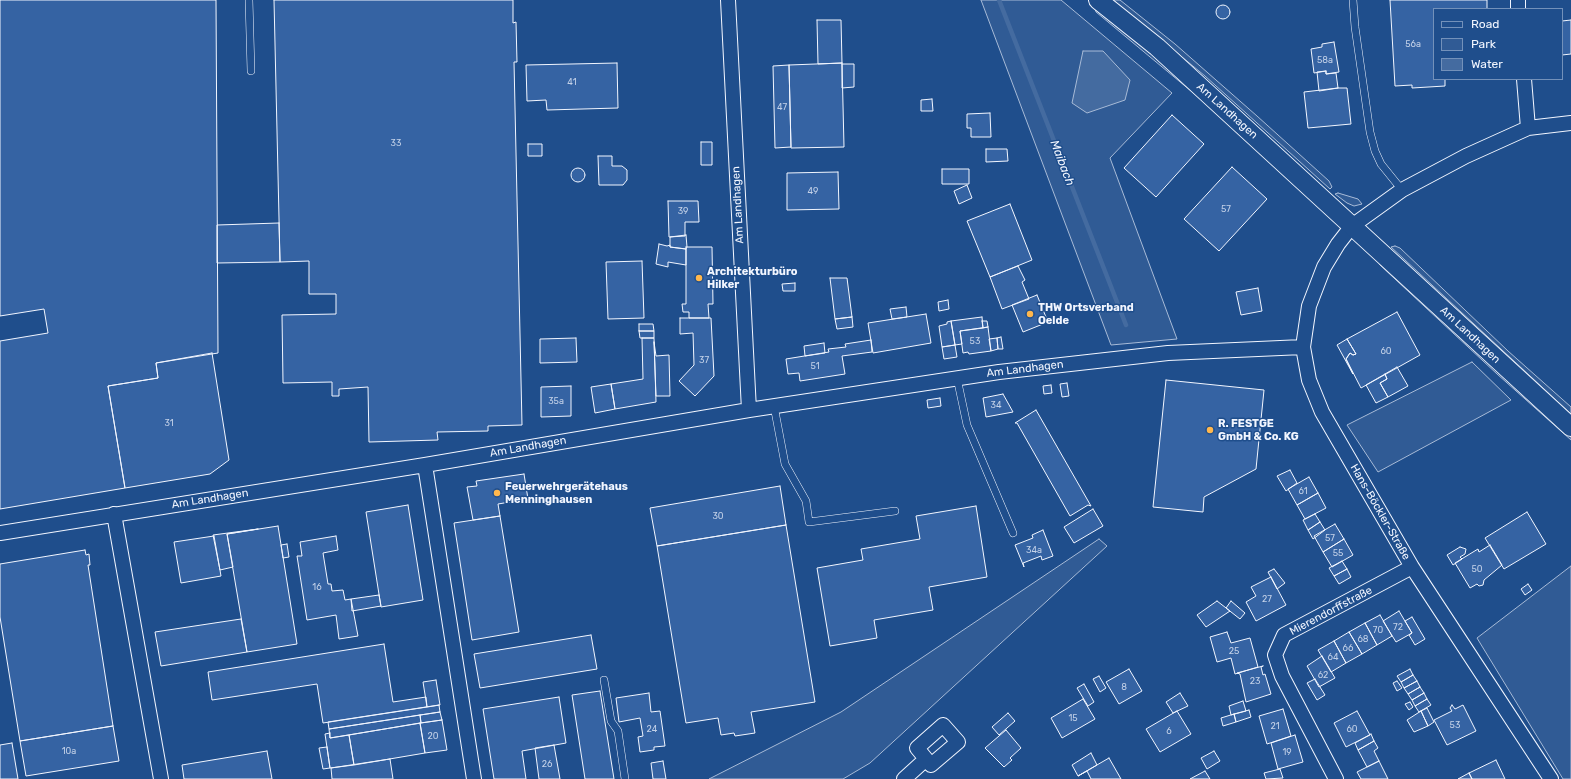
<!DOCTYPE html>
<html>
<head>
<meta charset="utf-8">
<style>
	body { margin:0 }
	#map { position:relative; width:1571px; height:779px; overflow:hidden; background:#1f4e8c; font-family:Rubik,sans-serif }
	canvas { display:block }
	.legend { position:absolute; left:1433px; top:8px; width:130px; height:72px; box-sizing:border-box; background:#1f4e8c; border:1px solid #7391ba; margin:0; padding:5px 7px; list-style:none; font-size:12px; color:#f2f6ff }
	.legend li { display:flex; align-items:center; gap:8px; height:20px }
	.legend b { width:20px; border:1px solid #7391ba }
</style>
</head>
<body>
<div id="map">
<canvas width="1571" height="779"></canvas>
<ul class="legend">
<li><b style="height:5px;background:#1f4e8c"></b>Road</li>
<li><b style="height:11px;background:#305b95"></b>Park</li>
<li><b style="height:11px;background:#446ba0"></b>Water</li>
</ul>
</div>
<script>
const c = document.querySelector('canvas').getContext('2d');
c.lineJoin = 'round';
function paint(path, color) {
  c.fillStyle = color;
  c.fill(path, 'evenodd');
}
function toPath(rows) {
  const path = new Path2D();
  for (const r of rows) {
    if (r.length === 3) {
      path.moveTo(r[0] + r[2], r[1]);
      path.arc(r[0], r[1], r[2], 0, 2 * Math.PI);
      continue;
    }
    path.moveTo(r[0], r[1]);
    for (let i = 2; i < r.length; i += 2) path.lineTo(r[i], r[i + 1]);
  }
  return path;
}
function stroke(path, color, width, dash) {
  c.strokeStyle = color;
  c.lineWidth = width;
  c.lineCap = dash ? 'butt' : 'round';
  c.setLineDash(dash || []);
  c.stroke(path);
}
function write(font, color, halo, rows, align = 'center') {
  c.font = font + ' Rubik,sans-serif';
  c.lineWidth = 3;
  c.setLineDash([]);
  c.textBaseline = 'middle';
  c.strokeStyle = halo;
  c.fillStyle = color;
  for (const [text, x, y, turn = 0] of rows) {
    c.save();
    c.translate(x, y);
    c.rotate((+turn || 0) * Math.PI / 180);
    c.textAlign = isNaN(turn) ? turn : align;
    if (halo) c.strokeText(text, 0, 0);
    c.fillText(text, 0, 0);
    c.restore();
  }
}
const green = toPath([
	[981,0,1061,0,1172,93,1110,158,1177,339,1111,345,981,0],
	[1113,0,1120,0,1175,44,1257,116,1329,181,1332,187,1330,189,1205,76,1113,0],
	[1095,9,1132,35,1203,101,1096,12,1095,9],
	[1338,193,1358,199,1362,204,1354,206,1347,203,1335,194,1338,193],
	[1395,246,1400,248,1508,351,1571,407,1571,414,1391,247,1395,246],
	[1379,262,1571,434,1571,440,1497,374,1380,265,1379,262],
	[1472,362,1511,400,1378,472,1347,425,1472,362],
	[1099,539,1107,546,870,763,843,779,709,779,841,712,1099,539],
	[1571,566,1571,779,1563,779,1477,638,1571,566]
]);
paint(green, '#305b95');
stroke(green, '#a8bbd7', 1);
const water = toPath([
	[1083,51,1103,51,1130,80,1125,100,1087,113,1072,103,1083,51]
]);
paint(water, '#446ba0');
stroke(water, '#a8bbd7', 1);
stroke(toPath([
	[999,0,1126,325]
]), '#446ba0', 4.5);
const building = toPath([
	[0,0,216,0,218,353,156,363,158,378,108,386,125,488,0,509,0,341,48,333,44,309,0,316,0,0],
	[274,0,513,0,513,23,516,22,517,62,514,62,522,425,488,426,488,431,437,432,438,440,369,442,368,387,339,389,339,396,332,396,332,382,283,383,282,315,336,314,336,294,309,294,309,261,280,262,274,0],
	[1390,0,1487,0,1487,9,1434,9,1434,79,1445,79,1445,86,1412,88,1412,85,1395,86,1390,0],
	[1223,12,7],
	[817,20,841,20,842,63,818,64,817,20],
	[1571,20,1571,54,1562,55,1562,21,1571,20],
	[1334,42,1339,72,1326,74,1326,71,1314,73,1311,49,1322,47,1322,44,1334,42],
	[617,63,618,108,547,110,546,100,527,101,526,65,617,63],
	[842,63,844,147,791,148,789,65,842,63],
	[842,64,854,64,854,87,842,88,842,64],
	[789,65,791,147,775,148,773,66,789,65],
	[1326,71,1326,74,1336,73,1338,88,1319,91,1317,72,1326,71],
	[1338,88,1347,88,1351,124,1308,128,1304,92,1338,88],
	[932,99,933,111,921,111,921,100,932,99],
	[990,113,991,137,971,137,971,128,967,128,967,114,990,113],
	[1172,115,1204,144,1156,197,1124,168,1172,115],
	[701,142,712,142,712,165,701,165,701,142],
	[528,144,542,144,542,156,528,156,528,144],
	[986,149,1007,149,1008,161,986,162,986,149],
	[598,156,612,156,612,166,622,166,627,170,627,180,623,185,599,185,598,156],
	[1232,167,1267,199,1219,251,1184,219,1232,167],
	[578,175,7],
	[942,169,969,169,969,184,942,184,942,169],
	[838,172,839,209,787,210,787,173,838,172],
	[967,185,972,198,959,204,954,191,967,185],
	[668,201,698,201,699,222,685,222,685,236,669,237,668,201],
	[1010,204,1032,260,990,277,967,221,1010,204],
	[279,223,280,262,217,263,217,225,279,223],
	[686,235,687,247,686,249,670,247,670,237,686,235],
	[659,244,667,246,670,245,670,247,686,249,686,265,668,262,668,267,656,264,659,244],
	[686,247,712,247,713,304,708,304,709,318,689,318,689,312,683,312,682,304,686,304,686,247],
	[642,261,644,318,608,319,606,262,642,261],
	[1018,266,1025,280,1022,282,1029,299,1002,309,990,277,1018,266],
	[830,278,847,278,852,317,835,319,830,278],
	[795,283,795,291,783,291,782,284,795,283],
	[1258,288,1262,311,1241,315,1236,292,1258,288],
	[1037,295,1048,322,1023,332,1012,305,1037,295],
	[948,300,949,309,939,311,938,302,948,300],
	[906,307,907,317,892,319,890,309,906,307],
	[1397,312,1420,355,1361,388,1346,359,1350,353,1353,355,1356,354,1347,339,1397,312],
	[926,314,931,343,873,353,868,323,926,314],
	[852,317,853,327,837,329,835,319,852,317],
	[982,317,983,328,960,331,962,344,955,345,951,321,982,317],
	[680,318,711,318,714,376,695,396,679,381,694,365,693,333,680,334,680,318],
	[951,321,955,345,942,347,939,326,947,324,947,322,951,321],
	[982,321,987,321,988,327,983,328,982,321],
	[639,324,653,324,654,331,639,331,639,324],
	[988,327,991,351,969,354,968,352,963,353,960,331,988,327],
	[639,331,654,331,654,338,640,338,639,331],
	[1001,337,1003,349,998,349,997,338,1001,337],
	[576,338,577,362,540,363,540,339,576,338],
	[642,338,654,338,656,402,615,409,611,384,643,379,642,338],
	[997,338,998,349,991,351,989,339,997,338],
	[1347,339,1356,354,1353,355,1350,353,1346,359,1353,374,1337,345,1347,339],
	[871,340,872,352,842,356,845,374,800,381,799,373,788,374,786,359,829,352,828,349,846,347,845,344,871,340],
	[654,342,656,356,669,355,670,396,656,396,654,342],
	[824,343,825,353,805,356,804,346,824,343],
	[955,345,957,357,944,359,942,347,955,345],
	[212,353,229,460,210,474,125,488,108,386,158,378,156,363,212,353],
	[1397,367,1408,386,1388,397,1380,383,1387,379,1385,374,1397,367],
	[1385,374,1387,379,1380,383,1388,397,1376,403,1366,385,1385,374],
	[1166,380,1264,390,1256,469,1204,497,1203,512,1153,507,1166,380],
	[1067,383,1069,396,1062,397,1060,384,1067,383],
	[611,384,615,409,595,413,591,387,611,384],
	[1051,385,1052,393,1044,394,1043,386,1051,385],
	[571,386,571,416,541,417,541,387,571,386],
	[1003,394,1013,412,986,417,983,398,1003,394],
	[940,398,941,406,928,408,927,400,940,398],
	[1036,410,1091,506,1088,505,1070,516,1017,423,1015,423,1036,410],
	[1290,470,1297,483,1286,491,1277,476,1290,470],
	[524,474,528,499,498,504,500,516,473,520,467,487,477,486,476,481,524,474],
	[1309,477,1318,493,1297,505,1288,489,1309,477],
	[780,486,786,525,657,546,650,508,780,486],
	[1318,493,1326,508,1305,519,1297,505,1318,493],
	[408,505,423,600,381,607,366,512,408,505],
	[976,506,987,577,929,587,933,610,874,620,877,638,830,646,817,568,863,560,861,549,920,539,916,516,976,506],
	[1093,509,1103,526,1074,543,1064,527,1093,509],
	[1527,512,1546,544,1504,569,1485,538,1527,512],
	[1315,514,1320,522,1308,530,1303,520,1315,514],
	[500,516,519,632,472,640,454,523,500,516],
	[1320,522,1325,530,1313,539,1308,530,1320,522],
	[1335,524,1344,539,1323,552,1314,536,1335,524],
	[786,525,815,702,751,712,755,733,735,736,734,733,721,735,718,718,686,723,657,546,786,525],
	[278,526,297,644,247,652,227,534,278,526],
	[258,529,227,534,233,567,220,570,213,535,258,529],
	[1043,530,1053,556,1042,560,1041,556,1023,563,1024,567,1015,545,1033,538,1032,535,1043,530],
	[214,536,221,576,181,583,174,542,214,536],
	[336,536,338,550,323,553,328,584,331,584,332,591,343,590,345,600,351,599,358,636,339,639,336,615,307,620,297,556,302,556,300,542,336,536],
	[1344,539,1353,555,1332,567,1323,552,1344,539],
	[287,544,289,557,283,558,281,545,287,544],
	[1490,545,1502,565,1484,580,1483,585,1479,586,1477,584,1470,588,1455,563,1478,549,1479,552,1490,545],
	[1460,547,1466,549,1465,554,1460,557,1462,559,1453,565,1447,555,1460,547],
	[85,550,86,555,89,554,90,565,88,565,113,726,20,741,0,617,0,564,85,550],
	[1342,561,1347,569,1334,576,1329,568,1342,561],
	[1274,569,1285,583,1277,589,1268,572,1274,569],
	[1347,569,1351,577,1339,584,1334,576,1347,569],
	[1271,577,1286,605,1256,621,1246,602,1256,596,1251,587,1271,577],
	[1528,584,1532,590,1525,595,1521,589,1528,584],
	[379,595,381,606,352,611,351,599,379,595],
	[1217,601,1230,611,1206,627,1197,615,1217,601],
	[1231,601,1245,613,1240,619,1226,608,1231,601],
	[1399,611,1412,633,1396,642,1383,621,1399,611],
	[1380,615,1392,636,1377,645,1365,623,1380,615],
	[1412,617,1425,639,1415,645,1409,635,1412,633,1405,621,1412,617],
	[241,619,247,652,161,666,155,632,241,619],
	[1365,623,1377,645,1362,654,1349,632,1365,623],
	[1227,632,1231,643,1250,638,1258,667,1235,674,1231,658,1217,662,1210,637,1227,632],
	[1349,632,1362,654,1346,663,1334,641,1349,632],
	[591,635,597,669,480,688,474,654,591,635],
	[1334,641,1346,663,1331,672,1318,650,1334,641],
	[384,644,393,702,426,697,427,707,323,723,317,684,212,700,208,672,384,644],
	[1322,656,1335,678,1319,687,1307,666,1322,656],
	[1263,666,1261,667,1263,675,1265,674,1271,694,1246,702,1240,674,1237,673,1263,666],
	[1129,669,1142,691,1119,704,1106,682,1129,669],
	[1410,669,1413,675,1401,682,1397,676,1410,669],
	[1413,675,1417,681,1404,688,1401,682,1413,675],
	[1099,676,1106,688,1100,692,1093,679,1099,676],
	[1315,679,1325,695,1317,700,1307,683,1315,679],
	[436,680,440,705,427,707,423,682,436,680],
	[1397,681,1402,688,1397,691,1393,683,1397,681],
	[1417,681,1420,687,1408,694,1404,688,1417,681],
	[1084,684,1094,702,1088,706,1077,688,1084,684],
	[1420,687,1424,693,1412,700,1408,694,1420,687],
	[600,691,614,779,585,779,572,695,600,691],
	[649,693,651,712,660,711,665,746,654,747,654,750,640,752,638,737,643,736,640,718,619,722,616,698,649,693],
	[1180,693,1188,706,1173,713,1166,702,1180,693],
	[1424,693,1427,699,1415,706,1412,700,1424,693],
	[559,697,566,743,522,751,526,779,494,779,483,709,559,697],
	[1083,699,1095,719,1062,738,1051,718,1083,699],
	[1427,699,1431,705,1419,712,1415,706,1427,699],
	[1243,701,1246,711,1231,715,1229,706,1243,701],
	[1410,702,1413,707,1409,710,1405,704,1410,702],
	[439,705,440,712,329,729,328,722,439,705],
	[1452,705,1455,709,1463,705,1476,731,1447,745,1434,720,1452,711,1450,708,1452,705],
	[1427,708,1434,722,1428,726,1421,711,1427,708],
	[1283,709,1291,736,1267,744,1259,716,1283,709],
	[1249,710,1251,717,1236,722,1234,714,1249,710],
	[1177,711,1191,734,1160,752,1146,729,1177,711],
	[1357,711,1370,735,1346,747,1334,723,1357,711],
	[1421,711,1428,726,1414,732,1407,720,1421,711],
	[440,712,442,720,421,723,420,715,440,712],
	[1008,713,1015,721,999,735,992,727,1008,713],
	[1234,714,1236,722,1223,726,1221,718,1234,714],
	[420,715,421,723,330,738,329,729,420,715],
	[442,720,447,750,425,753,420,723,442,720],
	[420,723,425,753,354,765,349,735,420,723],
	[113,726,119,761,26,776,20,741,113,726],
	[1006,730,1021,748,1010,758,1012,760,1004,767,985,748,1006,730],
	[330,733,330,738,349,735,354,765,330,768,325,734,330,733],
	[1371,734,1374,741,1358,750,1355,743,1371,734],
	[1295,735,1303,762,1278,769,1271,743,1295,735],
	[1374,741,1378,748,1374,751,1379,761,1367,767,1358,750,1374,741],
	[12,743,18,779,0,779,0,745,12,743],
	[554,745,560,779,539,779,535,748,554,745],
	[327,747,330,768,323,769,319,748,327,747],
	[267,751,272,779,184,779,182,765,267,751],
	[1214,751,1220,761,1207,769,1201,758,1214,751],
	[1091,753,1097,765,1078,776,1072,765,1091,753],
	[1109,758,1121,779,1091,779,1087,771,1078,776,1109,758],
	[390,759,393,779,332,779,331,768,390,759],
	[1496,760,1505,779,1472,779,1469,773,1496,760],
	[663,761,666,779,653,779,651,763,663,761],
	[1379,761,1388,779,1361,779,1357,772,1379,761],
	[1280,769,1283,778,1266,779,1264,773,1280,769],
	[1205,771,1210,779,1190,779,1205,771],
	[1469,773,1472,779,1458,779,1469,773]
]);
paint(building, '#3563a3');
stroke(building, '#f2f6ff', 1);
const service = toPath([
	[249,0,251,71],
	[1353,0,1355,27,1370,132,1375,151,1381,164,1402,190],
	[957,378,967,425,1013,533],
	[774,406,785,464,806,501,809,522,895,511],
	[604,680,611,721,618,731,625,779]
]);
const minor = toPath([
	[728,0,749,410],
	[1518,0,1518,9],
	[1524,79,1528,128],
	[425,465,474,779],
	[114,514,161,779],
	[0,533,425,465,749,410,999,372,1168,353,1303,347],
	[943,725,958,742,931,765,917,748,943,725],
	[904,779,926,759],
	[1336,779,1282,676,1275,655,1284,635,1412,567],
	[1551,779,1412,567,1322,412,1309,380,1303,347,1309,306,1324,267,1338,244,1352,226,1402,190,1466,156,1528,128,1571,123]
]);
const tertiary = toPath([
	[1098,0,1157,47,1571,427]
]);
stroke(service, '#f2f6ff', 8);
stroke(minor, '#f2f6ff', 16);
stroke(tertiary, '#f2f6ff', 20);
stroke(service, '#1f4e8c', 7);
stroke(minor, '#1f4e8c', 14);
stroke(tertiary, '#1f4e8c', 18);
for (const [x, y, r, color] of [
	[699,278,4,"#ffb74d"],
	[1030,314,4,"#ffb74d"],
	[1210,430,4,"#ffb74d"],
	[497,493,4,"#ffb74d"]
]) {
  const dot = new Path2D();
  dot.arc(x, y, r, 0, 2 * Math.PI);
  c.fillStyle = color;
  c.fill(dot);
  stroke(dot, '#1f4e8c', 1.5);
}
write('9px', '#c3d1e8', null, [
	["56a",1413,44],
	["58a",1325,60],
	["41",572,82],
	["47",782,107],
	["33",396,143],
	["49",813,191],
	["57",1226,209],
	["39",683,211],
	["53",975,341],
	["60",1386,351],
	["37",704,360],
	["51",815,366],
	["35a",556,401],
	["34",996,405],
	["31",169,423],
	["61",1303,491],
	["30",718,516],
	["57",1330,538],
	["34a",1034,550],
	["55",1338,553],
	["50",1477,569],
	["16",317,587],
	["27",1267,599],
	["72",1398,627],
	["70",1378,630],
	["68",1363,639],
	["66",1348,648],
	["25",1234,651],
	["64",1333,657],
	["62",1323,675],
	["23",1255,681],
	["8",1124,687],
	["15",1073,718],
	["53",1455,725],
	["21",1275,726],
	["24",652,729],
	["60",1352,729],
	["6",1169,731],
	["20",433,736],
	["10a",69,751],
	["19",1287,752],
	["26",547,764]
]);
write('11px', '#f2f6ff', '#1f4e8c', [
	["Am Landhagen",1227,111,42],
	["Am Landhagen",738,205,-93],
	["Am Landhagen",1470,335,43],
	["Am Landhagen",1025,369,-7],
	["Am Landhagen",528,447,-10],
	["Am Landhagen",210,499,-9],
	["Hans-Böckler-Straße",1380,512,60],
	["Mierendorffstraße",1331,611,-28]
]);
write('bold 11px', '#f2f6ff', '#1f4e8c', [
	["Architekturbüro",707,272],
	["Hilker",707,285],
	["THW Ortsverband",1038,308],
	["Oelde",1038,321],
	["R. FESTGE",1218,424],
	["GmbH & Co. KG",1218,437],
	["Feuerwehrgerätehaus",505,487],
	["Menninghausen",505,500]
], 'left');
write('italic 12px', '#f2f6ff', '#1f4e8c', [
	["Maibach",1062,163,69]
]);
</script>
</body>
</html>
